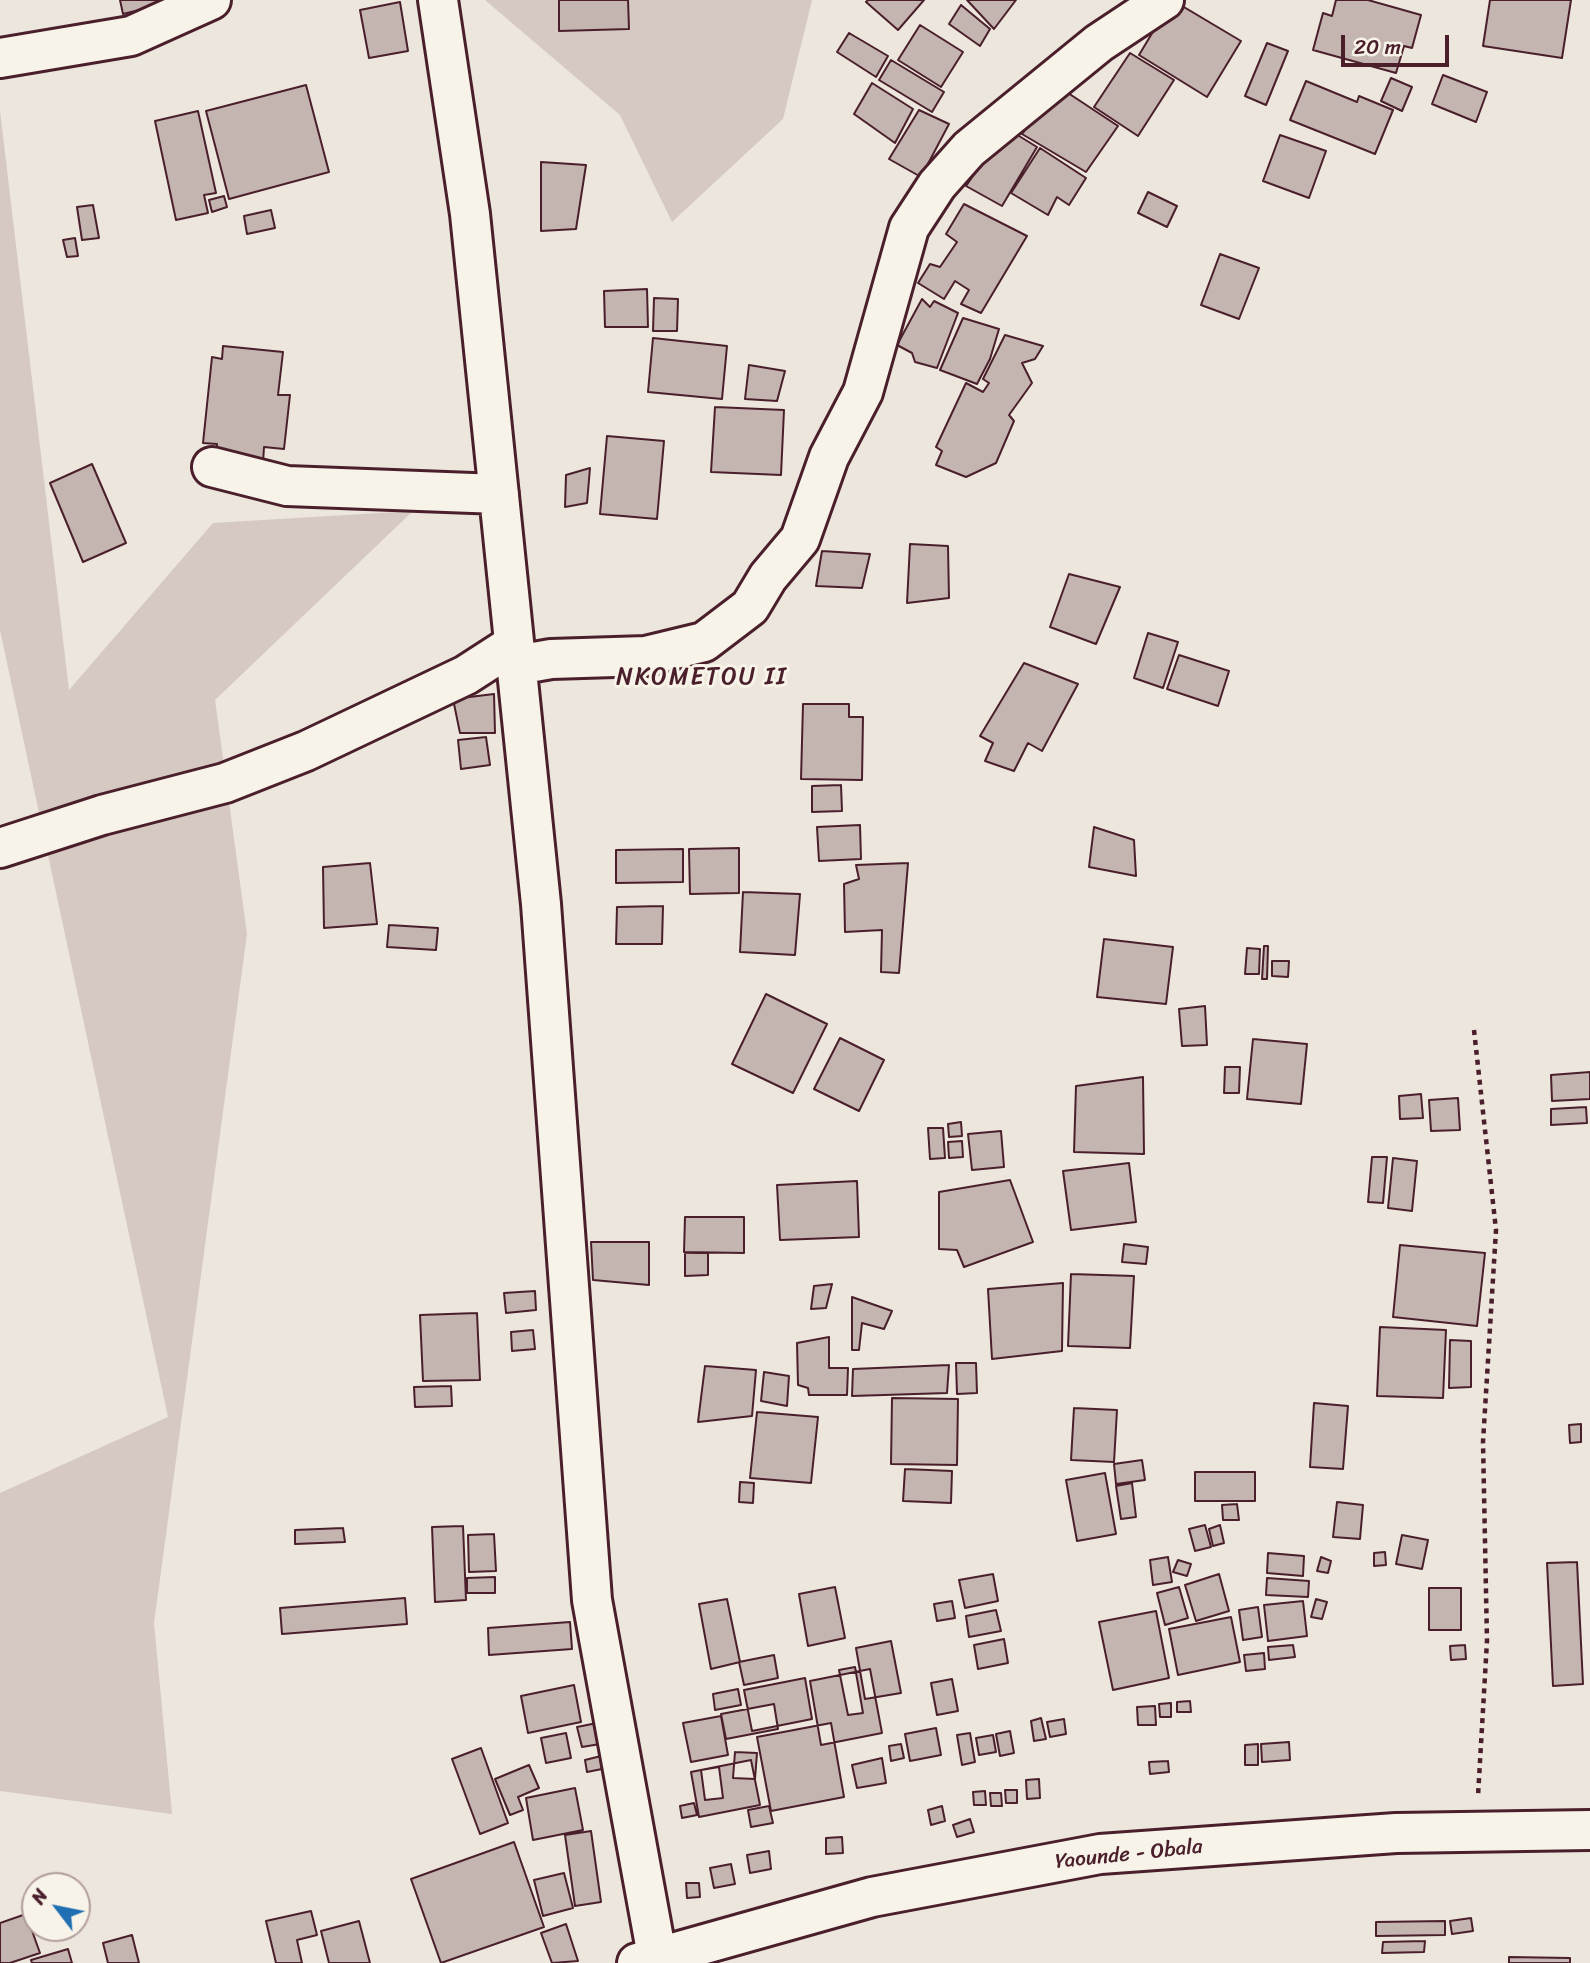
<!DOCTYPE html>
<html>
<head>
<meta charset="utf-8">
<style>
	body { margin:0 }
	#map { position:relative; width:1590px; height:1963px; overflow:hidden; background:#ece6dd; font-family:Sriracha,sans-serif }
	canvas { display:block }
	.north { position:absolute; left:21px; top:1872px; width:70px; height:70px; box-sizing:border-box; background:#f7f3e8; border:2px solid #b29e9c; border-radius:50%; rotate:302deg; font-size:19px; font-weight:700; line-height:28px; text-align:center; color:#4a1f2b }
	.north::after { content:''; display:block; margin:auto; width:24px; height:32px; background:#1f6fb2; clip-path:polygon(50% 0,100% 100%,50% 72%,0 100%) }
	.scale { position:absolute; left:1341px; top:35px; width:108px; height:32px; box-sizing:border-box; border:4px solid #4a1f2b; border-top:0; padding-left:9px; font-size:21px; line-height:24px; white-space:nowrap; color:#4a1f2b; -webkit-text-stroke:5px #f7f3e8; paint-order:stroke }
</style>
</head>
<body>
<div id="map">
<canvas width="1590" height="1963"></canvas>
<div class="north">N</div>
<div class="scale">20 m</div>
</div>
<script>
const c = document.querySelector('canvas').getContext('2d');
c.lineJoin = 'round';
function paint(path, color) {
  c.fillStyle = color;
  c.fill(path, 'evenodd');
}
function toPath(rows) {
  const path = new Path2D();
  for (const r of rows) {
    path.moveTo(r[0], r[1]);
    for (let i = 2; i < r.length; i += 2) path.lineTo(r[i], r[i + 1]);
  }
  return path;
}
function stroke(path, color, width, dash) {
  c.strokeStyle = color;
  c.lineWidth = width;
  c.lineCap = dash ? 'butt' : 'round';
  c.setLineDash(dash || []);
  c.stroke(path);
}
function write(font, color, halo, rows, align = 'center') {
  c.font = font + ' Sriracha,sans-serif';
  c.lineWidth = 6;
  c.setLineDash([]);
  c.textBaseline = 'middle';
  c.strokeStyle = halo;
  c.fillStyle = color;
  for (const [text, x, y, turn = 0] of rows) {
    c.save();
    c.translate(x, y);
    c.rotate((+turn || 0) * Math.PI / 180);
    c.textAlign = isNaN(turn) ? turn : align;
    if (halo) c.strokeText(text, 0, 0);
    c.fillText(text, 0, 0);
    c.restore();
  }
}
paint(toPath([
	[485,0,812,0,783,119,672,222,620,115],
	[0,111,69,690,213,523,413,511,215,700,247,934,154,1623,172,1814,0,1791,0,1493,168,1417,0,630]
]), '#d5c9c2');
const building = toPath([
	[120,0,180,0,123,14,120,0],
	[559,0,628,0,629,29,559,31,559,0],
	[868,0,924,0,898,30,866,2,868,0],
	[967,0,1016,0,994,29,967,0],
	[1172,0,1241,41,1207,97,1139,55,1172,0],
	[1336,0,1368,0,1421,15,1412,48,1404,46,1396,73,1313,50,1323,13,1332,16,1336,0],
	[1490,0,1571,0,1562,58,1483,46,1490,0],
	[400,2,408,51,369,58,360,10,400,2],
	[961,5,990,29,980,46,949,24,961,5],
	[920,25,963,52,941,87,898,60,920,25],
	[849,33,888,56,876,77,837,52,849,33],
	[1267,43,1288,51,1266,105,1245,96,1267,43],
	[1130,53,1174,80,1138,136,1094,107,1130,53],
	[891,60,944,92,932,112,879,80,891,60],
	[1443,75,1487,92,1476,122,1432,104,1443,75],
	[1391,78,1412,87,1402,111,1381,101,1391,78],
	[1306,81,1357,102,1359,96,1393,110,1375,154,1290,120,1306,81],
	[872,83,913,109,895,143,854,114,872,83],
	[306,85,329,172,229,199,206,111,306,85],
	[1059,87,1118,126,1086,172,1022,134,1059,87],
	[919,110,949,124,921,177,889,159,919,110],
	[198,111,216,193,204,195,208,213,176,220,155,121,198,111],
	[1006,128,1037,147,1002,206,966,186,1006,128],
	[1280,135,1326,151,1309,198,1263,181,1280,135],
	[1040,148,1086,178,1069,205,1057,197,1048,215,1011,193,1040,148],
	[541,162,586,165,576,229,541,231,541,162],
	[1148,192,1177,206,1167,227,1138,213,1148,192],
	[224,196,227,207,212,212,209,200,224,196],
	[964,204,1027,236,981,313,961,304,969,290,955,281,944,299,918,283,930,264,940,267,957,242,946,234,964,204],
	[93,205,99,238,82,240,77,207,93,205],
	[271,210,275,228,247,234,244,216,271,210],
	[75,238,78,256,67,257,63,240,75,238],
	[1220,254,1259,268,1239,319,1201,305,1220,254],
	[647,289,648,327,605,327,604,291,647,289],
	[654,298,678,299,677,331,653,331,654,298],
	[922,299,930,307,934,301,958,313,937,368,915,362,912,353,897,345,922,299],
	[963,318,999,329,990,359,977,384,940,370,963,318],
	[1005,335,1043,346,1035,359,1022,363,1032,383,1009,415,1014,421,996,463,966,477,936,465,942,451,936,447,966,383,983,392,989,383,983,379,1005,335],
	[653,338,727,346,722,399,648,392,653,338],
	[223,346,283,352,278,395,290,395,284,449,264,447,263,463,216,458,217,444,203,443,212,357,222,359,223,346],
	[749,365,785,371,777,401,745,399,749,365],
	[715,407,784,410,781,475,711,472,715,407],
	[607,436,664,441,657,519,600,514,607,436],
	[92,464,126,543,83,562,50,483,92,464],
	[590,468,587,503,565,507,566,475,590,468],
	[910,544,948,546,949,598,907,603,910,544],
	[822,551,870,554,862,588,816,586,822,551],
	[1069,574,1120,587,1096,644,1050,627,1069,574],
	[1148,633,1178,642,1163,688,1134,678,1148,633],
	[1179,655,1229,671,1218,706,1167,689,1179,655],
	[1024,663,1078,684,1042,751,1028,743,1014,771,985,761,993,743,980,736,1024,663],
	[494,694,495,733,460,733,453,699,494,694],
	[803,704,849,704,849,717,863,717,862,780,801,779,803,704],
	[486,737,490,765,461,769,458,740,486,737],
	[841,785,842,811,812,812,812,786,841,785],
	[860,825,861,859,819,861,817,827,860,825],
	[1094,827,1134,840,1136,876,1089,867,1094,827],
	[739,848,739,893,690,894,689,849,739,848],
	[683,849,683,882,616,883,616,850,683,849],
	[370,863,377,924,324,928,323,867,370,863],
	[908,863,899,973,881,972,882,930,845,932,844,884,859,879,856,865,908,863],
	[743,892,800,894,795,955,740,952,743,892],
	[663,906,662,944,616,944,617,907,663,906],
	[389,925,438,928,436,950,387,947,389,925],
	[1104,939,1173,947,1166,1004,1097,997,1104,939],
	[1264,946,1268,946,1267,979,1262,979,1264,946],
	[1247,948,1260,949,1259,974,1245,974,1247,948],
	[1272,961,1289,961,1288,977,1272,976,1272,961],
	[766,994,827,1024,793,1093,732,1064,766,994],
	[1205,1006,1207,1045,1182,1046,1179,1009,1205,1006],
	[840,1038,884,1060,859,1111,814,1089,840,1038],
	[1253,1039,1307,1044,1301,1104,1247,1099,1253,1039],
	[1225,1067,1240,1067,1239,1093,1224,1093,1225,1067],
	[1590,1072,1590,1099,1552,1101,1551,1075,1590,1072],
	[1143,1077,1144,1154,1074,1152,1076,1086,1143,1077],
	[1421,1094,1423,1118,1400,1119,1399,1096,1421,1094],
	[1458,1098,1460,1130,1431,1131,1429,1100,1458,1098],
	[1586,1107,1587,1123,1551,1125,1551,1109,1586,1107],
	[961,1122,962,1136,949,1137,948,1124,961,1122],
	[928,1128,943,1128,945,1158,930,1159,928,1128],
	[1001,1131,1004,1167,972,1170,968,1134,1001,1131],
	[962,1141,963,1157,949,1158,948,1142,962,1141],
	[1372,1157,1387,1157,1383,1203,1368,1202,1372,1157],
	[1393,1158,1417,1161,1412,1211,1388,1208,1393,1158],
	[1129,1163,1136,1222,1071,1230,1063,1171,1129,1163],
	[1010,1180,1033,1242,964,1267,957,1250,939,1249,939,1192,1010,1180],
	[857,1181,859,1237,780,1240,777,1185,857,1181],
	[685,1217,744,1217,744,1253,684,1252,685,1217],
	[591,1242,649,1242,649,1285,593,1280,591,1242],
	[1124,1244,1148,1247,1146,1264,1122,1262,1124,1244],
	[1400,1245,1485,1253,1477,1326,1393,1317,1400,1245],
	[685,1253,708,1253,708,1275,685,1276,685,1253],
	[1071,1274,1134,1276,1130,1348,1068,1346,1071,1274],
	[1063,1283,1062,1351,992,1359,988,1289,1063,1283],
	[832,1284,826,1308,811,1309,814,1286,832,1284],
	[535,1291,536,1310,506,1313,504,1293,535,1291],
	[852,1297,892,1311,884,1329,862,1323,859,1350,852,1350,852,1297],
	[477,1313,480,1380,423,1381,420,1315,477,1313],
	[1380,1327,1446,1330,1443,1398,1377,1396,1380,1327],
	[533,1330,535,1349,512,1351,511,1332,533,1330],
	[829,1337,829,1368,848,1368,847,1395,809,1395,808,1388,798,1385,797,1343,829,1337],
	[1450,1340,1471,1341,1471,1387,1449,1388,1450,1340],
	[956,1363,976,1363,977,1393,957,1394,956,1363],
	[949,1365,947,1393,852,1396,853,1369,949,1365],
	[705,1366,756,1370,752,1416,698,1422,705,1366],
	[764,1372,789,1376,787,1406,761,1401,764,1372],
	[451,1386,452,1406,415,1407,414,1387,451,1386],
	[892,1398,958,1399,957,1465,891,1464,892,1398],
	[1314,1403,1348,1406,1343,1469,1310,1467,1314,1403],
	[1074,1408,1117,1410,1114,1462,1071,1460,1074,1408],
	[757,1412,818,1417,811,1483,750,1478,757,1412],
	[1581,1424,1581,1442,1570,1443,1569,1425,1581,1424],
	[1142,1460,1145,1480,1116,1484,1114,1464,1142,1460],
	[905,1469,952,1471,951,1503,903,1501,905,1469],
	[1195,1472,1255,1472,1255,1501,1195,1501,1195,1472],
	[1105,1473,1116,1534,1077,1541,1066,1480,1105,1473],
	[740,1482,754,1483,753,1503,739,1502,740,1482],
	[1132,1483,1136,1517,1121,1519,1116,1486,1132,1483],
	[1337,1502,1363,1505,1360,1539,1333,1537,1337,1502],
	[1237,1504,1239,1520,1223,1520,1222,1505,1237,1504],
	[1205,1525,1211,1547,1195,1551,1189,1529,1205,1525],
	[1220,1525,1224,1543,1213,1546,1209,1529,1220,1525],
	[463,1526,466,1600,435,1602,432,1527,463,1526],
	[343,1528,345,1542,295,1544,295,1530,343,1528],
	[494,1534,496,1571,469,1572,468,1535,494,1534],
	[1402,1535,1428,1540,1422,1569,1396,1564,1402,1535],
	[1385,1552,1386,1565,1374,1566,1374,1553,1385,1552],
	[1268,1553,1304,1556,1303,1576,1267,1573,1268,1553],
	[1168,1557,1172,1582,1153,1585,1150,1560,1168,1557],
	[1321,1557,1331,1561,1328,1573,1317,1571,1321,1557],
	[1178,1560,1191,1564,1187,1576,1173,1572,1178,1560],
	[1577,1562,1583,1684,1553,1686,1547,1563,1577,1562],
	[993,1574,998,1601,965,1608,959,1580,993,1574],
	[1219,1574,1229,1611,1196,1621,1185,1585,1219,1574],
	[495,1577,495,1593,467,1593,467,1578,495,1577],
	[1267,1578,1309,1581,1308,1597,1266,1595,1267,1578],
	[835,1587,845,1638,808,1646,799,1594,835,1587],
	[1179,1587,1188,1618,1165,1625,1157,1593,1179,1587],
	[1429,1588,1461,1588,1461,1630,1429,1630,1429,1588],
	[405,1598,407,1624,282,1634,280,1608,405,1598],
	[727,1599,740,1662,711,1669,699,1604,727,1599],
	[1316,1599,1327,1602,1322,1619,1311,1617,1316,1599],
	[952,1601,955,1618,937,1621,934,1604,952,1601],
	[1303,1601,1307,1636,1268,1641,1264,1605,1303,1601],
	[1258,1607,1262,1637,1243,1640,1239,1610,1258,1607],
	[996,1610,1001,1631,969,1637,966,1616,996,1610],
	[1156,1611,1169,1678,1113,1690,1099,1622,1156,1611],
	[1231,1617,1240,1662,1178,1675,1169,1629,1231,1617],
	[570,1622,572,1649,489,1655,488,1628,570,1622],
	[1004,1639,1008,1663,978,1669,974,1645,1004,1639],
	[891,1641,901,1693,865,1699,856,1648,891,1641],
	[1293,1645,1295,1657,1269,1660,1268,1647,1293,1645],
	[1465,1645,1466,1659,1451,1660,1450,1646,1465,1645],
	[1264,1653,1265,1669,1246,1671,1244,1655,1264,1653],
	[774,1655,778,1678,744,1685,739,1662,774,1655],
	[855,1667,863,1713,848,1715,839,1670,855,1667],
	[870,1669,882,1733,821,1745,810,1681,870,1669],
	[805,1678,812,1719,752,1731,744,1690,805,1678],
	[952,1679,958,1711,937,1715,931,1683,952,1679],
	[574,1685,581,1722,528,1733,521,1696,574,1685],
	[738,1689,741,1705,715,1710,713,1694,738,1689],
	[1190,1701,1191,1712,1177,1712,1177,1702,1190,1701],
	[1171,1703,1171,1717,1160,1717,1159,1704,1171,1703],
	[774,1704,778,1729,726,1739,721,1714,774,1704],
	[1155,1706,1156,1725,1138,1725,1137,1707,1155,1706],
	[721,1716,728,1755,691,1762,683,1723,721,1716],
	[1041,1718,1046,1739,1034,1741,1031,1721,1041,1718],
	[1064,1719,1066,1734,1050,1737,1047,1722,1064,1719],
	[602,1722,606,1743,582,1747,577,1727,602,1722],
	[831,1723,844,1797,771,1811,757,1737,831,1723],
	[936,1728,941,1755,910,1761,905,1734,936,1728],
	[1010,1731,1014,1753,1000,1756,996,1734,1010,1731],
	[566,1733,571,1758,546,1763,541,1738,566,1733],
	[970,1733,975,1762,962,1765,957,1735,970,1733],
	[993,1735,996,1752,979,1755,976,1738,993,1735],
	[1289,1742,1290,1760,1262,1762,1261,1744,1289,1742],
	[901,1744,904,1758,891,1761,889,1746,901,1744],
	[1258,1744,1258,1765,1245,1765,1245,1745,1258,1744],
	[481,1748,508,1823,480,1834,452,1759,481,1748],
	[735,1752,757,1753,755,1779,733,1778,735,1752],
	[605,1755,607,1768,587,1772,585,1760,605,1755],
	[882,1758,886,1783,857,1788,852,1765,882,1758],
	[751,1760,760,1805,699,1817,691,1772,751,1760],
	[1168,1761,1169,1772,1150,1774,1149,1762,1168,1761],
	[529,1765,539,1788,518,1797,523,1810,510,1815,495,1779,529,1765],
	[719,1767,723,1798,705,1800,701,1770,719,1767],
	[1039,1779,1040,1798,1027,1799,1026,1780,1039,1779],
	[575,1788,583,1830,533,1840,526,1798,575,1788],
	[1005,1790,1017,1790,1017,1803,1006,1803,1005,1790],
	[985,1791,986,1805,974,1805,973,1792,985,1791],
	[990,1793,1001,1793,1002,1806,991,1806,990,1793],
	[694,1803,697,1815,682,1818,680,1806,694,1803],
	[769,1806,773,1823,751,1827,748,1810,769,1806],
	[942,1806,945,1821,931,1825,928,1810,942,1806],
	[970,1819,974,1832,957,1837,953,1825,970,1819],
	[591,1831,601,1902,575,1906,565,1835,591,1831],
	[842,1837,843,1853,826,1854,826,1838,842,1837],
	[514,1842,544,1927,441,1963,411,1879,514,1842],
	[769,1851,771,1869,750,1873,747,1855,769,1851],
	[731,1864,735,1884,714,1888,710,1868,731,1864],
	[564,1873,573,1908,543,1916,534,1880,564,1873],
	[686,1883,699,1883,700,1897,687,1898,686,1883],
	[311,1911,317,1935,297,1940,302,1963,276,1963,266,1921,311,1911],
	[26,1914,40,1953,10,1963,0,1963,0,1923,26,1914],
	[1471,1918,1473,1931,1452,1934,1450,1921,1471,1918],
	[359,1921,370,1963,329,1963,321,1931,359,1921],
	[1445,1921,1445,1935,1376,1936,1376,1922,1445,1921],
	[566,1924,578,1961,552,1963,541,1933,566,1924],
	[132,1935,139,1963,108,1963,103,1943,132,1935],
	[1425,1941,1424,1952,1382,1953,1383,1942,1425,1941],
	[68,1949,72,1963,32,1963,31,1960,68,1949],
	[1509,1957,1570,1958,1570,1963,1509,1963,1509,1957]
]);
paint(building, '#c4b5b0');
stroke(building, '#4a1f2b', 2);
const minor = toPath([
	[438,0,470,214,541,904,592,1600,657,1956],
	[0,58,131,36,211,0],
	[212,467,287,486,499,494],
	[517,665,551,659,646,656,704,642,750,607,768,577,800,539,829,457,863,392,909,228,937,185,969,149,1099,43,1164,0],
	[0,848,102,815,225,783,306,751,466,675,514,644]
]);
const highway = toPath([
	[637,1963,872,1897,1100,1854,1396,1833,1590,1830]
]);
stroke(minor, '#4a1f2b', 44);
stroke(highway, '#4a1f2b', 44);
stroke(toPath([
	[1474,1030,1496,1230,1483,1442,1487,1641,1478,1796]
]), '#4a1f2b', 4.5, [5, 5]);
stroke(minor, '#f7f3e8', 38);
stroke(highway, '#f7f3e8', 38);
write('21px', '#4a1f2b', '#f7f3e8', [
	["Yaounde - Obala",1129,1855,-6]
]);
c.letterSpacing = '2px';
write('24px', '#4a1f2b', '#f7f3e8', [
	["NKOMETOU II",702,678]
]);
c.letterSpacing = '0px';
</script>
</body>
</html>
